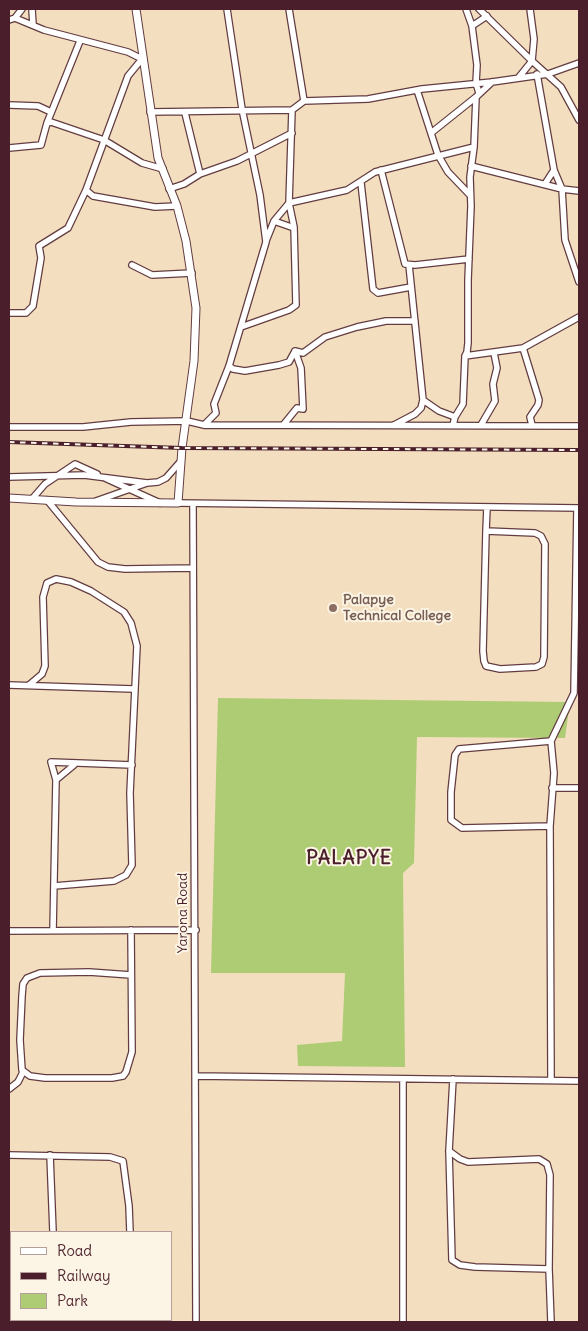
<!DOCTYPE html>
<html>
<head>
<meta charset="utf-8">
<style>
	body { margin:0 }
	#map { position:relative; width:588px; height:1331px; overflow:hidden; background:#f3dfc0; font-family:Delius,sans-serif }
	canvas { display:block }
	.frame { position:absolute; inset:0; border:10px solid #4a1f2b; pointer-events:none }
	.legend { position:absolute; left:10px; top:1231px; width:162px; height:90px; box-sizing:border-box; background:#fcf5e5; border:1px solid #b59f9b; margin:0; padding:6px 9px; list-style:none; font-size:15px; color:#4a1f2b }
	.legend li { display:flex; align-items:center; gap:10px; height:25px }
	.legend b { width:25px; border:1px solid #b59f9b }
</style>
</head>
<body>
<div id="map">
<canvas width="588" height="1331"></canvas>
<div class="frame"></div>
<ul class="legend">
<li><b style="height:6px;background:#fff"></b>Road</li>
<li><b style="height:6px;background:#4a1f2b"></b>Railway</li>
<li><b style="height:14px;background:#aecc74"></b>Park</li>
</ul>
</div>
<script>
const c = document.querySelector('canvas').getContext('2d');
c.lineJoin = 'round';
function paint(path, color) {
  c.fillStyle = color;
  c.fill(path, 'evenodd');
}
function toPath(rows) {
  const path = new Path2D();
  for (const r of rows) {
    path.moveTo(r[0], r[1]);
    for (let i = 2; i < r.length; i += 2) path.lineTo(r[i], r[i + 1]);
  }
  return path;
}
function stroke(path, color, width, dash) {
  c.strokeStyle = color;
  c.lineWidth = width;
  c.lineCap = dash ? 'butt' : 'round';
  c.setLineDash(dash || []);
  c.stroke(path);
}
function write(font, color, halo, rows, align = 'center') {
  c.font = font + ' Delius,sans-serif';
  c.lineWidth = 4;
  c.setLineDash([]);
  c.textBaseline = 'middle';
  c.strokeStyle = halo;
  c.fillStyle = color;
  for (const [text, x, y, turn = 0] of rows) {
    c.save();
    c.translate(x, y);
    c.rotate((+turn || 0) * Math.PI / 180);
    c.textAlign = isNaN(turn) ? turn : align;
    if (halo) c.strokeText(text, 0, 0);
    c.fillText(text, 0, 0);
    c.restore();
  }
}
paint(toPath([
	[218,698,570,702,565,738,417,737,414,863,403,873,405,1067,298,1066,297,1045,342,1041,345,973,211,973]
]), '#aecc74');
const minor = toPath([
	[32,9,33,25],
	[289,9,304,101,368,99,422,89,492,82,548,74,579,63],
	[466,9,472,26,477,65,476,83,479,93],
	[479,9,532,61,519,77],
	[530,9,534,39,532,61,561,87,579,120],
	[15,18,22,9],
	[9,20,15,18,44,30,128,52,142,59,128,76,86,190,93,196,155,207,177,206],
	[472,26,487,16],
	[537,74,554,170,562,189,565,240,579,282],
	[492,82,476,97,474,147,470,177,471,206,468,280,468,343,467,352,465,356,523,348,579,317],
	[417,90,438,155,448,172,470,195],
	[9,105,38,106,51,112],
	[150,112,292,110],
	[185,113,200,174],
	[47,123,80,41],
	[431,133,476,97],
	[9,148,41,145,47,123,51,122,104,140,142,163,163,169],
	[471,166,562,189,579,191],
	[381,170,405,264,415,265,469,259],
	[361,183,373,289,378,293,411,287],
	[545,184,554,170],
	[169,189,184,184,200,174,237,161,292,133],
	[274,221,294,228],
	[266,241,274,221,289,203,292,110,304,101],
	[132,265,152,275,192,273],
	[409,265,423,400,439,411,455,417],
	[9,313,26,313,33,306,41,258,39,246,68,228,86,190],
	[241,327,289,310,296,305,294,227,289,203,347,190,375,172,474,147],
	[523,348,539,400,538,405,530,417,532,425],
	[229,366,233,369,245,371,279,365,289,362,295,351,303,353,325,337,357,327,386,321,415,321],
	[284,424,297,408,303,409,301,368,295,351],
	[204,425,216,413,214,404,229,366,266,242,260,195,242,109,227,9],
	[394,425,415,414,421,408,423,400],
	[453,425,455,417,463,404,465,356],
	[481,425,495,401,493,384,497,368,494,353],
	[9,427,83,427,131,422,187,421,204,425,579,426],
	[9,477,84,475,147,483,158,482,166,478,181,461],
	[105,478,160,503],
	[32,499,45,484,75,464,97,474],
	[47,500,98,562,108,567,125,569,193,568],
	[96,501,147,483],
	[178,503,579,508],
	[193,504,196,1322],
	[486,531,535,533,541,536,545,544,544,657,542,664,536,667,500,669,486,666,484,661,483,651,486,531,487,507],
	[9,685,133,689],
	[29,685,42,674,45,666,43,597,47,583,56,579,71,582,91,591,124,612,131,623,137,646,130,793,132,865,126,875,114,881,54,886],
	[56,780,51,762,132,765],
	[552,788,579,788],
	[550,826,462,828,451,820,451,792,455,755,459,749,551,741],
	[131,930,132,1052,126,1072,123,1076,112,1078,45,1078,30,1076,22,1070,20,1040,22,996,23,984,27,978,40,973,89,972,131,975],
	[9,931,196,930],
	[53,931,56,780,74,765],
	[196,1076,579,1081],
	[453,1079,449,1151,452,1260,460,1265,475,1267,549,1269],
	[551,1080,550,826,554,773,551,741,574,693,577,508],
	[9,1089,18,1082,23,1072],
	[449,1151,460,1159,468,1162,539,1159,547,1164,550,1175,549,1269,551,1322],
	[9,1155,110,1157,123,1161,129,1206,130,1232],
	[50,1155,53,1232],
	[9,1322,156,1322],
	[403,1322,403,1079]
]);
const tertiary = toPath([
	[9,498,76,502,178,503,182,448,194,361,196,308,186,241,177,206,158,158,136,9]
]);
stroke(minor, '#633c41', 8);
stroke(tertiary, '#633c41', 9);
stroke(minor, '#fff', 5.5);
stroke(tertiary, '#fff', 7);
const rail = toPath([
	[9,442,182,448,579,450]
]);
stroke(rail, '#4a1f2b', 4);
stroke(rail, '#fcf5e5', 2, [5.5]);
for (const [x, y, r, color] of [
	[333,608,5,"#8d6e63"]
]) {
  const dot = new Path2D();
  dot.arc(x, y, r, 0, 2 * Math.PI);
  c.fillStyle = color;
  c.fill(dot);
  stroke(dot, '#fcf5e5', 2);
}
write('bold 14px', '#785e54', '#fcf5e5', [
	["Palapye",343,600],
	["Technical College",343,616]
], 'left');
write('14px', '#4a1f2b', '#fcf5e5', [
	["Yarona Road",183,913,-90]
]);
c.letterSpacing = '1px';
write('bold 19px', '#4a1f2b', '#fcf5e5', [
	["PALAPYE",349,859]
]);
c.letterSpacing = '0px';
</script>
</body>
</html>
